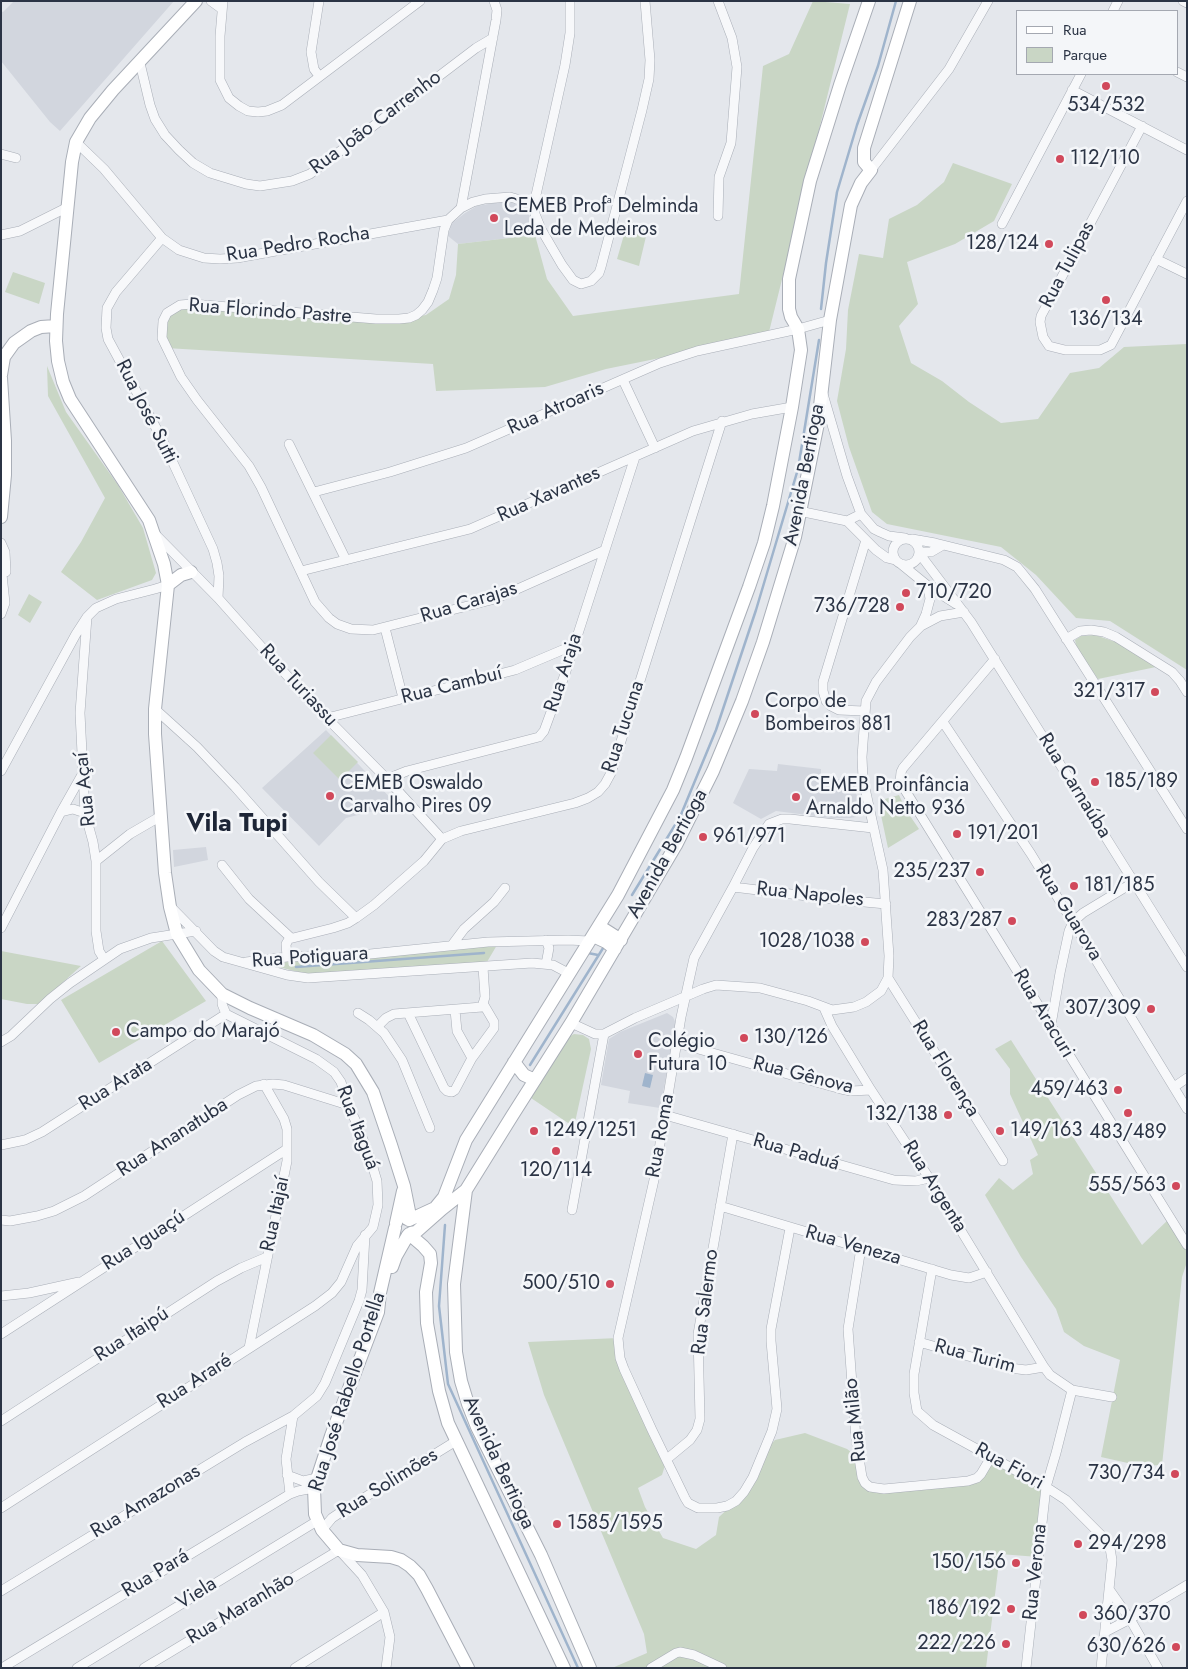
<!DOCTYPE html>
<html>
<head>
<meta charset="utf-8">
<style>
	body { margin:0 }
	#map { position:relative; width:1188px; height:1669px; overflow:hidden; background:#e4e7ec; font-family:Jost,sans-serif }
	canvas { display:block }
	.frame { position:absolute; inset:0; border:2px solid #2b3445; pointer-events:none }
	.legend { position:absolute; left:1016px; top:10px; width:162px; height:65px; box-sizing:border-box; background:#f4f6f9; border:1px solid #a4a8b1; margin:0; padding:6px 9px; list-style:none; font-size:15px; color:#2b3445 }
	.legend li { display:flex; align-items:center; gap:10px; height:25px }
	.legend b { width:25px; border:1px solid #a4a8b1 }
</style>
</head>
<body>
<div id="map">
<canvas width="1188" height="1669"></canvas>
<div class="frame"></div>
<ul class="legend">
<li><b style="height:6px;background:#fff"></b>Rua</li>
<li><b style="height:14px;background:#c9d6c5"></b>Parque</li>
</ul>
</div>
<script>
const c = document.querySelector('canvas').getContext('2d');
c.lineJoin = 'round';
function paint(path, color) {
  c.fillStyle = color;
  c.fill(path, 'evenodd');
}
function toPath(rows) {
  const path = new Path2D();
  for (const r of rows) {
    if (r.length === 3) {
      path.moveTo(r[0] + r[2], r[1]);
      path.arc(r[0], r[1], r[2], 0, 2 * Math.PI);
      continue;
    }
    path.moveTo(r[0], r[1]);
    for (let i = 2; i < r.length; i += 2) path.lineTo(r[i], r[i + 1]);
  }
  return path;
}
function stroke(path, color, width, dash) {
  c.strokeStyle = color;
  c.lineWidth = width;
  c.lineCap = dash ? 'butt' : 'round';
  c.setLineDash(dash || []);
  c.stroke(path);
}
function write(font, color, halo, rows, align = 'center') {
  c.font = font + ' Jost,sans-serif';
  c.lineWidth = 5;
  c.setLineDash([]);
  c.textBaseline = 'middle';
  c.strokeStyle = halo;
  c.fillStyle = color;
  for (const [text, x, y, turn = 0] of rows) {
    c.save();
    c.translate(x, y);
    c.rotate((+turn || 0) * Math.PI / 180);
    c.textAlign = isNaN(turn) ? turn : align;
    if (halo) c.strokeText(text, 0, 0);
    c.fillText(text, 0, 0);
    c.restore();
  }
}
paint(toPath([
	[14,1,174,1,60,131,50,122,1,61,1,11,3,12],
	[505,201,527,207,535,235,458,244,448,236,451,224,465,213,477,206],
	[326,730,397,805,346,818,319,846,262,788],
	[778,764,821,769,821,778,854,780,859,809,856,817,850,818,831,818,776,811,761,819,733,803,749,769,777,771],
	[206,847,208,860,174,867,173,850],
	[667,1013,673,1017,676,1024,660,1108,628,1103,630,1091,601,1085,609,1039,620,1032]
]), '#d2d6de');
paint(toPath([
	[813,1,850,4,768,336,606,369,545,387,436,391,433,364,166,348,161,330,174,308,192,304,409,318,426,315,449,299,456,275,458,244,535,235,547,279,573,316,739,294,763,66,789,54],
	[953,163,1012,184,994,221,955,244,907,262,918,304,899,326,911,363,942,381,969,402,1001,423,1038,419,1070,373,1099,368,1124,347,1187,344,1187,670,1110,621,1076,618,1036,575,1001,547,887,524,872,512,849,447,837,401,846,349,848,310,859,254,883,258,889,219,917,205,944,182],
	[628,221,648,228,639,266,617,259],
	[13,272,45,283,39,304,5,292],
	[47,366,66,412,118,485,143,528,156,573,152,580,97,600,61,572,81,542,105,498,48,396],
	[29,594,42,602,30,623,18,615],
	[1095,635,1116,642,1156,667,1098,679,1077,649,1075,640,1081,636],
	[331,735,358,762,340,780,313,753],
	[899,795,906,810,919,829,888,848,878,801],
	[162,941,206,1001,99,1063,61,1000],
	[497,945,487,962,306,974,271,965,276,963],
	[1,951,81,966,39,1004,27,1004,1,999],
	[574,1034,583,1035,589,1039,591,1049,574,1127,531,1098,567,1038],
	[1011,1040,1142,1245,1170,1218,1187,1249,1187,1262,1182,1277,1162,1465,1141,1466,1101,1457,1120,1360,1084,1346,1064,1332,1056,1309,1021,1257,985,1195,999,1178,1013,1190,1033,1174,1030,1160,1038,1155,1010,1094,1010,1069,995,1049],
	[618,1338,615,1357,624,1369,667,1459,662,1475,638,1488,645,1507,663,1538,696,1549,716,1535,719,1517,736,1501,763,1452,775,1440,805,1433,847,1449,859,1458,870,1487,968,1481,984,1469,991,1457,1046,1487,1038,1557,1000,1554,986,1668,612,1668,647,1653,644,1634,544,1395,528,1342]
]), '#c9d6c5');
paint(toPath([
	[645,1073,653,1075,650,1088,642,1086]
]), '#9fb4cc');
stroke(toPath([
	[821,309,826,263,837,192,857,125,878,66,896,1],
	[632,895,680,817,716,730,756,610,798,469,819,340],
	[588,953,598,955],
	[296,967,484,953],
	[530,1065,605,945],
	[445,1225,439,1306,448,1384,578,1668]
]), '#9fb4cc', 2.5);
const street = toPath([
	[211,1,222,9],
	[223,1,220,36,220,80,229,98,239,106,248,111,258,112,267,111,282,105,420,1],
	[319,1,311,52,314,69,319,76],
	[570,1,570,33,565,65,534,204,535,214,541,229,562,265,573,280,581,284,591,281,599,273,601,267,642,110,649,79,650,60,645,1],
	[1183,1,1187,3],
	[1113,11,1118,1],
	[140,63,150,105,155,119,165,135,179,150,193,163,210,173,246,184,260,186,292,181,310,174,476,48,493,38],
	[1177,72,1187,77],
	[1072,90,1187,150],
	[1142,126,1041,316,1040,322,1043,337,1049,346,1065,350,1100,350,1111,345,1187,201],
	[76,142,104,169,162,238,179,250,204,258,220,259,237,258,448,220],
	[1,154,16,158],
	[871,170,949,69,988,1],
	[534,204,510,197,485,199,473,202,461,208,448,220,444,230,437,278,433,290,428,302,422,310,416,315,409,318,399,319,376,319,192,304,180,305,167,313,163,321,162,338,181,377,197,400,249,466,261,487,315,602,329,618,337,624,351,629,373,630,495,599,605,550],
	[461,208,496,20,497,10,494,1],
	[718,216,719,177,731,143,737,67,732,38,718,1],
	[1002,224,1081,74],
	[1,235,20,231,68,207],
	[162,238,116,292,107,308,106,328,108,339,162,439,213,549,217,563,219,576,218,598],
	[1156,259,1187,274],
	[623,380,655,448],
	[823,394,847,476,861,514,874,529,880,532,889,536,905,538],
	[289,444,346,560],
	[314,492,390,472,466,448,660,363,697,351,798,329,830,320],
	[799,511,847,521,861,514],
	[847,521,876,550,887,558,895,560],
	[156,535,218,598,307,698,387,779,442,839],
	[906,552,13],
	[912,539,935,543,1004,560,1017,567,1022,573,1035,589,1187,829],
	[1,543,5,552,6,572],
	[919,552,931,552,943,545],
	[919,553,971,622,1187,967],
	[901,564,928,586,956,604],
	[1,565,5,603,1,614],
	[301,571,470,529,693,431,752,414,792,407],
	[87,617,80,713,85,813,93,842,96,861,96,931,99,951,104,959],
	[921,625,926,614,930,599,928,586],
	[385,628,403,698],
	[1066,639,1080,631,1091,630,1104,632,1116,637,1172,672,1180,681,1187,692],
	[995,659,903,768,901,772,900,782,1187,1245],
	[155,709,197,747,235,787,319,882,356,918],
	[864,711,839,710,831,706,826,701,823,691,823,682,866,540],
	[327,718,515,670,574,645],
	[943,722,1031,854,1187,1109],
	[1,771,76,634,87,617,96,608,116,599,155,589,168,585],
	[387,779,407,771,539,737,544,731,565,674,635,457],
	[61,812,73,809,85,813],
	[96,861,130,834,161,816],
	[222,865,249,899,291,938],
	[733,887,832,899,886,904],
	[171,907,214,951,223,957,287,975,308,978,532,963,553,965,570,974],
	[1,928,61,812,83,773],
	[546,940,549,948,546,964],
	[452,945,464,929,494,902,505,888],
	[287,957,286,944,289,939,333,928,348,923,356,918,374,905,424,861,442,839,461,831,575,803,588,798,598,792,605,784,611,773,722,421],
	[246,962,287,957,370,954,488,942,568,940,589,941],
	[888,978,1003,1161],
	[824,1008,832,1026,871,1090,929,1178,1044,1367],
	[455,1010,457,1031,472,1058],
	[358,1013,369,1020,384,1033,402,1060,430,1128],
	[408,1013,444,1088,447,1091,452,1092,455,1090,472,1058,494,1028,494,1022,484,1005],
	[571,1023,595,1034,604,1034,635,1018,703,989,716,985,760,988,808,1001,832,1010,854,1007,866,1002,881,991,888,978,889,956,883,870,863,779,862,757,866,701,876,682,910,637,921,626,940,616,964,612],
	[1051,1025,1060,973,1069,931,1073,922,1083,913,1134,882],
	[377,1027,386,1018,394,1014,482,1007,485,997,483,967],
	[1,1042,11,1036,50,999,70,983,120,949,151,938,196,931],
	[677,1043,841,1089,851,1091,871,1090],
	[1174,1087,1187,1078],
	[665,1115,894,1180,916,1181,929,1178],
	[1,1145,25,1140,42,1132,226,1014],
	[720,1206,951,1275,969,1278,987,1272],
	[572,1210,604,1034],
	[1,1220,10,1221,37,1216,54,1211,84,1196,238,1095,256,1086,273,1084,284,1085,348,1105],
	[790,1228,771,1329,771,1341,777,1409,772,1431,753,1477,744,1492,736,1501,727,1506,717,1508,698,1508,688,1503,685,1498,652,1430,624,1369,620,1358,618,1338,654,1180,681,1017,694,958,733,887,753,848,769,824,782,819,790,819,873,828],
	[861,1248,848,1329,856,1439,862,1477,865,1483,870,1487,884,1489,968,1481,977,1478,981,1474,991,1457],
	[932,1269,914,1374,914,1393,917,1411,933,1425,1046,1487,1066,1500,1103,1537,1110,1548,1112,1560,1101,1668],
	[1,1296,29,1293,79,1282],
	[1,1334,287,1149],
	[919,1342,1010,1368,1026,1370,1044,1367,1050,1375,1072,1390,1112,1397],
	[249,1348,287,1161,287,1129,284,1119,264,1084],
	[1,1421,217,1281,241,1268,267,1257],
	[667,1459,690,1440,697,1430,700,1419,698,1334,733,1134],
	[287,1475,303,1481,317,1478],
	[290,1494,286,1459,293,1416],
	[1,1508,315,1306,332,1293,341,1282,357,1246,373,1227,378,1205,377,1181,371,1161,358,1126,348,1105,341,1082,334,1072,316,1059,226,1014,222,1004,222,994],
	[322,1530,332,1518,341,1512,456,1441],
	[1109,1589,1130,1619,1158,1668],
	[1,1591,245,1442,293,1416,317,1396,325,1383,359,1301,362,1290,365,1235],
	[1105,1632,1130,1619,1187,1585],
	[2,1668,290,1494,298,1491,314,1488],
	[77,1668,317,1521],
	[144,1668,339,1550,362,1575,384,1612,390,1637,386,1668],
	[295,1668,384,1612],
	[651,1668,676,1653,680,1652,694,1655,722,1668],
	[1026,1668,1046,1487,1056,1453,1072,1390]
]);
const secondary = toPath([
	[196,1,113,90,90,118,76,142,72,162,57,314,56,341,58,361,63,382,70,399,149,520,164,564,168,585,155,709,155,734,165,873,170,907,177,934,199,970,222,994,250,1008,313,1035,345,1054,356,1064,373,1092,391,1145,404,1186,409,1211,407,1219],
	[1,375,4,357,14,343,31,331,41,327,56,326],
	[1,378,5,441,5,475,1,517],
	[168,585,181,575,191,572],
	[599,926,621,940],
	[593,936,606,942,615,949],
	[514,1062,524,1075,535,1080],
	[409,1220,435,1208,444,1197,466,1140,618,895,673,790,686,758,749,587,764,543,773,506,792,407,801,350,798,329,791,317,789,309,789,279,810,181,840,85,869,1],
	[396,1223,403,1191],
	[395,1228,380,1293,378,1312,331,1436,314,1488,315,1514,322,1530,339,1550,357,1555,391,1557,401,1560,410,1566,419,1575,427,1589,468,1668],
	[411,1233,416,1232,442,1209,466,1190],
	[409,1234,423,1246,430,1254,431,1263,426,1292,427,1323,439,1391,448,1423,564,1668],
	[392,1267,396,1256,408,1235],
	[590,1668,541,1555,477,1427,468,1404,461,1381,456,1352,454,1284,466,1190,512,1116,571,1023,676,845,713,771,742,701,763,642,795,537,818,423,830,320,851,205,861,183,871,170,864,162,864,148,910,1]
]);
stroke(street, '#a9aeb7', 10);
stroke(secondary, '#a9aeb7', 14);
stroke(street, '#f7f8fa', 9);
stroke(secondary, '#fff', 12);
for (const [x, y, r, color] of [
	[1106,86,5,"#d1495b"],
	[1060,159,5,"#d1495b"],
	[494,218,5,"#d1495b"],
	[1049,244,5,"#d1495b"],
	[1106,300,5,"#d1495b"],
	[906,593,5,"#d1495b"],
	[900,607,5,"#d1495b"],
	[1155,692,5,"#d1495b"],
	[755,714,5,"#d1495b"],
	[1095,782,5,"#d1495b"],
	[330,796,5,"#d1495b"],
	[796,797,5,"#d1495b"],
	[957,834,5,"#d1495b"],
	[703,837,5,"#d1495b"],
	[980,872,5,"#d1495b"],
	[1074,886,5,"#d1495b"],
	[1012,921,5,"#d1495b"],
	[865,942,5,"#d1495b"],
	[1151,1009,5,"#d1495b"],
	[116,1032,5,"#d1495b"],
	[744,1038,5,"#d1495b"],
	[638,1054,5,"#d1495b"],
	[1118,1090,5,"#d1495b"],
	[1128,1113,5,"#d1495b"],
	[948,1115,5,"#d1495b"],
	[534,1131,5,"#d1495b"],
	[1000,1131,5,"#d1495b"],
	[556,1151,5,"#d1495b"],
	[1176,1186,5,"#d1495b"],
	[610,1284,5,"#d1495b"],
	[1175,1474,5,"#d1495b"],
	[557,1524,5,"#d1495b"],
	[1078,1544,5,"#d1495b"],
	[1016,1563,5,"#d1495b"],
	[1011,1609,5,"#d1495b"],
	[1083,1615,5,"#d1495b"],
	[1006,1644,5,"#d1495b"],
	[1176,1647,5,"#d1495b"]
]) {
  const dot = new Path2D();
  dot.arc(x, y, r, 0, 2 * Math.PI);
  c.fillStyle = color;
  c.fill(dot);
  stroke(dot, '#f4f6f9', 2);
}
write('20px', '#2b3445', '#f4f6f9', [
	["534/532",1106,106,"center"],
	["112/110",1070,159],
	["CEMEB Profª Delminda",504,207],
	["Leda de Medeiros",504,230],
	["128/124",1039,244,"right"],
	["136/134",1106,320,"center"],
	["710/720",916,593],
	["736/728",890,607,"right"],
	["321/317",1145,692,"right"],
	["Corpo de",765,702],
	["Bombeiros 881",765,725],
	["185/189",1105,782],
	["CEMEB Oswaldo",340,784],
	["Carvalho Pires 09",340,807],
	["CEMEB Proinfância",806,786],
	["Arnaldo Netto 936",806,809],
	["191/201",967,834],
	["961/971",713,837],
	["235/237",970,872,"right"],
	["181/185",1084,886],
	["283/287",1002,921,"right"],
	["1028/1038",855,942,"right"],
	["307/309",1141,1009,"right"],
	["Campo do Marajó",126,1032],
	["130/126",754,1038],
	["Colégio",648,1042],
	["Futura 10",648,1065],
	["459/463",1108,1090,"right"],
	["132/138",938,1115,"right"],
	["1249/1251",544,1131],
	["149/163",1010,1131],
	["483/489",1128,1133,"center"],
	["120/114",556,1171,"center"],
	["555/563",1166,1186,"right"],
	["500/510",600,1284,"right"],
	["730/734",1165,1474,"right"],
	["1585/1595",567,1524],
	["294/298",1088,1544],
	["150/156",1006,1563,"right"],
	["186/192",1001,1609,"right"],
	["360/370",1093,1615],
	["222/226",996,1644,"right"],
	["630/626",1166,1647,"right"]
], 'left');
write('20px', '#2b3445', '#f4f6f9', [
	["Rua João Carrenho",376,123,-37],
	["Rua Pedro Rocha",298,245,-9],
	["Rua Tulipas",1068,265,-62],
	["Rua Florindo Pastre",270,312,4],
	["Rua Atroaris",556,409,-24],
	["Rua José Sutti",146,412,63],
	["Avenida Bertioga",805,475,-79],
	["Rua Xavantes",549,495,-24],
	["Rua Carajas",469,603,-17],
	["Rua Araja",564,673,-72],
	["Rua Turiassu",298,686,47],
	["Rua Cambuí",452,686,-14],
	["Rua Tucuna",624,727,-72],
	["Rua Carnaúba",1074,786,58],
	["Rua Açaí",86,789,-96],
	["Avenida Bertioga",668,854,-61],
	["Rua Napoles",810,895,6],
	["Rua Guarova",1068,913,58],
	["Rua Potiguara",310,958,-4],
	["Rua Aracuri",1043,1014,59],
	["Rua Florença",945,1069,58],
	["Rua Gênova",803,1076,14],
	["Rua Arata",116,1085,-32],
	["Rua Itaguá",357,1128,69],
	["Rua Roma",661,1136,-80],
	["Rua Ananatuba",173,1138,-33],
	["Rua Paduá",796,1153,16],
	["Rua Argenta",934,1187,58],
	["Rua Itajaí",276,1214,-78],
	["Rua Iguaçú",144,1241,-33],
	["Rua Veneza",853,1246,16],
	["Rua Salermo",706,1302,-83],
	["Rua Itaipú",132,1335,-33],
	["Rua Turim",975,1357,15],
	["Rua Araré",195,1382,-33],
	["Rua José Rabello Portella",348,1392,-72],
	["Rua Milão",856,1420,-96],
	["Avenida Bertioga",498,1463,65],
	["Rua Fiori",1009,1467,29],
	["Rua Solimões",388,1484,-32],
	["Rua Amazonas",146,1502,-31],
	["Rua Verona",1036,1572,-84],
	["Rua Pará",156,1574,-31],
	["Viela",197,1594,-32],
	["Rua Maranhão",241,1609,-31]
]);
write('bold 25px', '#1d2536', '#f4f6f9', [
	["Vila Tupi",237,825]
]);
</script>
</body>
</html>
